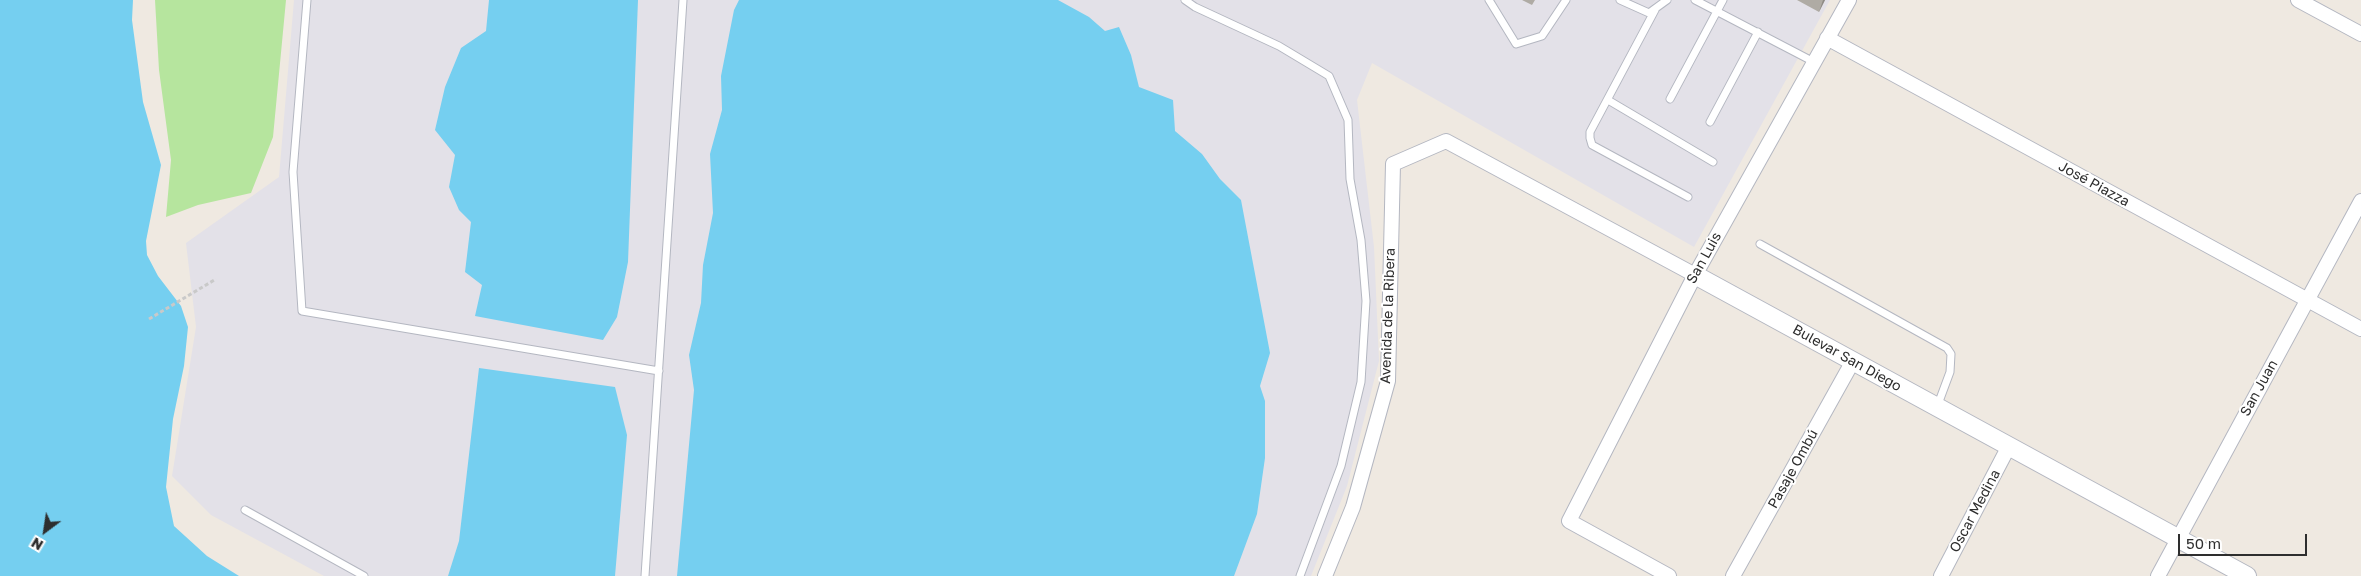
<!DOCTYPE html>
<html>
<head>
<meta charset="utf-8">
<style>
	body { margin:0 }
	#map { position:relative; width:2361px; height:576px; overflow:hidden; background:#efe9e1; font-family:"Golos Text",sans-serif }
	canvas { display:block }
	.north { position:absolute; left:20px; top:506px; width:50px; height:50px; -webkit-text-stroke:4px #fff; paint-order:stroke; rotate:211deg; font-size:14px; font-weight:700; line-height:20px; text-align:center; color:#2e2e2e }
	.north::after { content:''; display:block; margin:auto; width:18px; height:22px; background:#2e2e2e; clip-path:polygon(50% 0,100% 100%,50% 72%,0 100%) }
	.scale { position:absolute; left:2178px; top:534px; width:129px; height:22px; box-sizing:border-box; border:2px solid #2e2e2e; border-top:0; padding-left:6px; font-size:15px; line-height:18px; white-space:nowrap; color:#2e2e2e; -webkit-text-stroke:4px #fff; paint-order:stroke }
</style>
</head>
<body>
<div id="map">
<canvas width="2361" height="576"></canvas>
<div class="north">N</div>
<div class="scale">50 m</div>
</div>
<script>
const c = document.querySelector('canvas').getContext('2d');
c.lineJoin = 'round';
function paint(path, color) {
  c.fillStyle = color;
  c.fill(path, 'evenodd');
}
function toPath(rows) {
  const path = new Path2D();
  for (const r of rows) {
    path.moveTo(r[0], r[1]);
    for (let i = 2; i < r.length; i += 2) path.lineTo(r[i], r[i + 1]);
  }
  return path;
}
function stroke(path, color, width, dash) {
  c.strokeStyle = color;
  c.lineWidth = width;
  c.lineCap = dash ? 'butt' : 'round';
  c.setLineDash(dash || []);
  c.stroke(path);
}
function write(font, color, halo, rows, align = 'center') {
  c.font = font + ' "Golos Text",sans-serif';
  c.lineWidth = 4;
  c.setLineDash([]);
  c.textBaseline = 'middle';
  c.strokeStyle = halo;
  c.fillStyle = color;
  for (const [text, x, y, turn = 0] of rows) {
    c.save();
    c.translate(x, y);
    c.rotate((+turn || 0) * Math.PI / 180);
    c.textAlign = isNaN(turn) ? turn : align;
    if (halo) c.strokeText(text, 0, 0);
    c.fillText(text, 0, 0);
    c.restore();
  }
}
paint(toPath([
	[294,0,1830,0,1694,247,1372,63,1357,100,1374,247,1379,361,1347,486,1311,576,324,576,211,515,172,476,196,327,186,243,279,177]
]), '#e3e1e8');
paint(toPath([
	[155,0,286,0,273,137,251,193,198,205,166,217,171,160,159,70]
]), '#b6e59e');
paint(toPath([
	[0,0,133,0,132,20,143,102,161,165,146,241,147,255,158,276,181,306,188,327,184,366,173,419,166,487,174,526,207,556,239,576,0,576],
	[489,0,638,0,628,262,617,317,603,340,475,316,482,285,465,272,471,222,459,210,449,187,455,155,435,130,445,87,461,48,486,31],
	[739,0,1058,0,1089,17,1105,31,1119,27,1131,55,1139,87,1173,100,1175,131,1202,154,1220,179,1241,200,1270,353,1260,386,1265,401,1265,458,1257,514,1234,576,677,576,694,390,689,355,701,303,703,265,713,213,710,154,722,110,721,76,734,10],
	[479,368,615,387,627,435,615,576,448,576,459,541]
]), '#75cff0');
const service = toPath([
	[307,0,293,172,302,311,659,371],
	[1185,0,1195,7,1279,46,1329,76,1348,120,1350,179,1361,240,1366,301,1361,382,1341,466,1300,576],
	[1489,0,1516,44,1542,36,1566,0],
	[1620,0,1649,13,1667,0],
	[1695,0,1814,62],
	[1655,10,1590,132,1590,138,1592,145,1688,197],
	[1670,99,1723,0],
	[1608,100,1713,162],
	[1710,122,1758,32],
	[1760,244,1947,348,1951,354,1950,372,1937,407],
	[245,510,364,576],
	[645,576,683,0]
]);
const minor = toPath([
	[2298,0,2361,34],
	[1827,38,2361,329],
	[1325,576,1353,507,1388,381,1393,164,1446,141,1695,275],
	[1669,576,1569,521,1695,275,1849,0],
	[1733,576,1853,361],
	[1941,576,2009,446],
	[2158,576,2361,201]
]);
const tertiary = toPath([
	[1695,275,2247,576]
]);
stroke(service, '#b4b7c1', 9);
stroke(minor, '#b4b7c1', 16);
stroke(tertiary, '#b4b7c1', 20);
stroke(toPath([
	[149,319,216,279]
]), '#c9c9c9', 3, [4, 2.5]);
stroke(service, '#fff', 7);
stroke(minor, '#fff', 14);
stroke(tertiary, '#fff', 18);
paint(toPath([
	[1522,0,1535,0,1532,5],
	[1797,0,1825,0,1819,12]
]), '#afaba4');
paint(toPath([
	[1823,0,1825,0,1819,12]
]), '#8e8b86');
write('14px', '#2e2e2e', '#fff', [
	["José Piazza",2094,184,29],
	["San Luis",1704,258,-61],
	["Avenida de la Ribera",1388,316,-88],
	["Bulevar San Diego",1847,358,29],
	["San Juan",2259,388,-61],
	["Pasaje Ombú",1793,469,-61],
	["Oscar Medina",1975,511,-62]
]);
</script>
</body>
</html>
